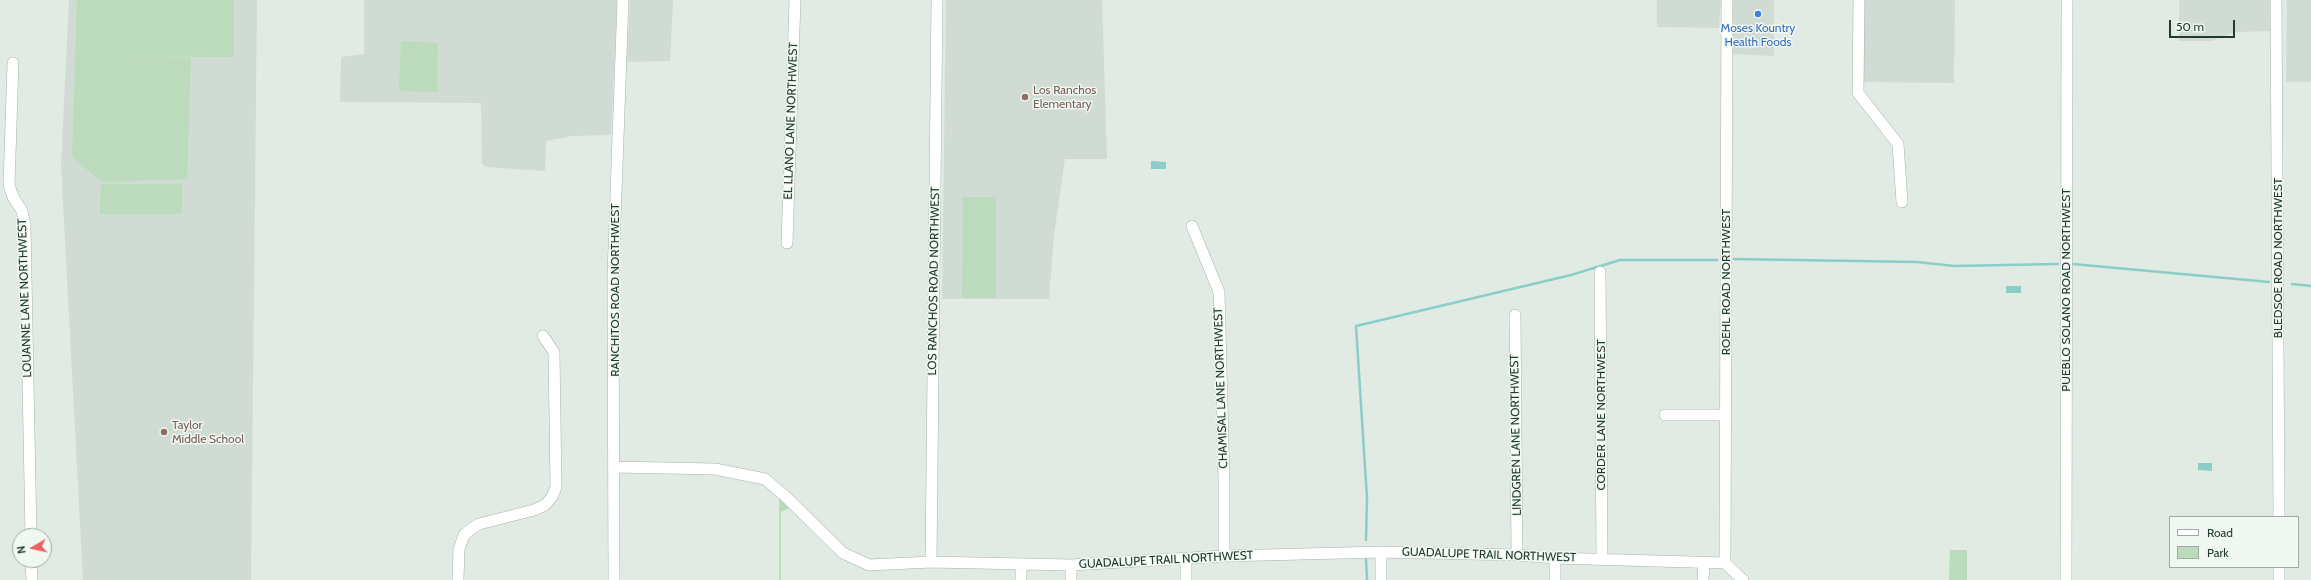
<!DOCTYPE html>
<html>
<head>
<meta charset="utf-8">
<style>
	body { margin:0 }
	#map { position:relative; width:2311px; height:580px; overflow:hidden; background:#e1ebe4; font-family:Cabin,sans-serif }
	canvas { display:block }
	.legend { position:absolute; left:2169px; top:516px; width:130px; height:52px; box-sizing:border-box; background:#f1f8f3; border:1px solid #9eaca4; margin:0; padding:5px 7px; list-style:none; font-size:12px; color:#223b2e }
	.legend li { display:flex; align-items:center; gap:8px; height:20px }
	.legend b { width:20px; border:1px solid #9eaca4 }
	.north { position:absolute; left:12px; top:528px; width:40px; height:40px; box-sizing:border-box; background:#f1f8f3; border:1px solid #9eaca4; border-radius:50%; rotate:261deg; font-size:11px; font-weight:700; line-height:16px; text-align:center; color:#223b2e }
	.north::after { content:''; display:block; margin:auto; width:14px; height:18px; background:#ec605e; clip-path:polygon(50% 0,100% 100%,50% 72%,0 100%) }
	.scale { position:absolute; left:2169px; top:20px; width:66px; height:18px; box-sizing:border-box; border:2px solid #223b2e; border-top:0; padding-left:5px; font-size:12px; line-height:14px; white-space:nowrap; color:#223b2e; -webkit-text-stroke:3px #f1f8f3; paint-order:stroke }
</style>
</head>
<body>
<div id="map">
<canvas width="2311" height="580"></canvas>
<ul class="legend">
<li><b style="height:5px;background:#fff"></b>Road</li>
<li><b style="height:11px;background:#bbdbbc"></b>Park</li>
</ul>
<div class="north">N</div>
<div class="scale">50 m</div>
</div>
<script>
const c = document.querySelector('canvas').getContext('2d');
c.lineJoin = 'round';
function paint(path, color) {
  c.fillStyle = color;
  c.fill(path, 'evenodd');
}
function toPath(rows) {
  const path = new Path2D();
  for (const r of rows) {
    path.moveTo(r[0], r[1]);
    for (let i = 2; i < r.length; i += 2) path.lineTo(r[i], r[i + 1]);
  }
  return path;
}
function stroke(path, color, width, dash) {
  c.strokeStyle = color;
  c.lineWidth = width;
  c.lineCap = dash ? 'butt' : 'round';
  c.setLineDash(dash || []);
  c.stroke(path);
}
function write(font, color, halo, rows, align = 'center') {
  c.font = font + ' Cabin,sans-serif';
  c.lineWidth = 3;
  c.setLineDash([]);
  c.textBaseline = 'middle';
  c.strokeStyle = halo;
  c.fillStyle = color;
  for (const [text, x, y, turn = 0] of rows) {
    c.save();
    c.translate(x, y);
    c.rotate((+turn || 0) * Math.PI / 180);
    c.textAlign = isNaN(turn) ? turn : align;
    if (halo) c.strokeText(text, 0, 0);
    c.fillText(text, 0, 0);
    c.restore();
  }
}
paint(toPath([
	[69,0,257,0,251,580,83,580,61,165],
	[364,0,617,0,611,135,571,136,546,141,545,171,486,167,482,164,481,103,340,102,341,57,364,54],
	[630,0,673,0,670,61,627,62],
	[946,0,1102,0,1107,159,1065,159,1054,235,1049,299,942,299],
	[1657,0,1721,0,1719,28,1657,27],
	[1733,0,1774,0,1774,56,1731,54],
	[1853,0,1955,0,1954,83,1853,82],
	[2179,0,2271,0,2272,31,2235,32,2211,41,2179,41],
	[2287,0,2311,0,2311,82,2286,82]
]), '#cfdbd3');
paint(toPath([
	[77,0,234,0,234,57,135,57,191,58,187,179,102,182,72,157],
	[401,41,438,43,437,92,399,91],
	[101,184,182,184,182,214,100,214],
	[963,197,996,197,996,298,962,298],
	[779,494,792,507,781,512,781,580,779,580],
	[1950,550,1967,550,1967,580,1949,580]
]), '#bbdbbc');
paint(toPath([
	[1151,161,1166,162,1166,169,1151,169],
	[2006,286,2021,286,2021,293,2006,293],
	[2198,463,2212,463,2212,471,2198,470]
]), '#8bcec8');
stroke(toPath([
	[1734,259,1917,262,1954,266,2058,264],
	[2073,264,2269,282],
	[2292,284,2311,286],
	[1366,540,1367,498,1356,326,1571,275,1620,260,1717,260],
	[1366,559,1367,580]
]), '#8bcec8', 2.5);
const minor = toPath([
	[1859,0,1858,93,1898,144,1902,202],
	[2276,0,2279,517],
	[13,63,9,185,13,197,22,211,25,225,31,536],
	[1192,226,1219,292,1224,480,1224,556],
	[787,243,795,0],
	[1600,272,1602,558],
	[1515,315,1517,555],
	[1665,415,1725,415],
	[614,467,715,469,765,479,785,496,843,553,869,565,931,562,1071,565,1224,556,1381,552,1517,555,1555,558,1725,563,1743,580],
	[1186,558,1186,580],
	[31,560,32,580],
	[931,562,937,0],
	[1725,563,1727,0],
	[458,580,459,549,464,535,471,529,479,524,534,510,545,505,552,497,556,487,554,352,543,336],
	[614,580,613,276,623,0],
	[1021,580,1021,564],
	[1071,580,1071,565],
	[1381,580,1381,552],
	[1555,580,1555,558],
	[1703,580,1704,563],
	[2066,580,2067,0],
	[2279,580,2279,567]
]);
stroke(minor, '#a4b3aa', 12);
stroke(minor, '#fff', 11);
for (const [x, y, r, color] of [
	[1758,14,4,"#3f7fe0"],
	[1025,97,4,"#8d6e63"],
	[164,432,4,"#8d6e63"]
]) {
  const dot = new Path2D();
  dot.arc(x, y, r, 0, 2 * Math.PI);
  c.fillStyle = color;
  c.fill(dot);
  stroke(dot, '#f1f8f3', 1.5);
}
write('12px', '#366cbe', '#f1f8f3', [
	["Moses Kountry",1758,28],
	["Health Foods",1758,42]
]);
write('12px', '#785e54', '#f1f8f3', [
	["Los Ranchos",1033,90],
	["Elementary",1033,104],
	["Taylor",172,425],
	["Middle School",172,439]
], 'left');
write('12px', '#223b2e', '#f1f8f3', [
	["EL LLANO LANE NORTHWEST",791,121,-88],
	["BLEDSOE ROAD NORTHWEST",2278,258,-90],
	["LOS RANCHOS ROAD NORTHWEST",934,281,-89],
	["ROEHL ROAD NORTHWEST",1726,282,-90],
	["RANCHITOS ROAD NORTHWEST",615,290,-90],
	["PUEBLO SOLANO ROAD NORTHWEST",2066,290,-90],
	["LOUANNE LANE NORTHWEST",25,298,-92],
	["CHAMISAL LANE NORTHWEST",1221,388,-92],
	["CORDER LANE NORTHWEST",1601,415,-90],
	["LINDGREN LANE NORTHWEST",1516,435,-91],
	["GUADALUPE TRAIL NORTHWEST",1489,555,2],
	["GUADALUPE TRAIL NORTHWEST",1166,560,-3]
]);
</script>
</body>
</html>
